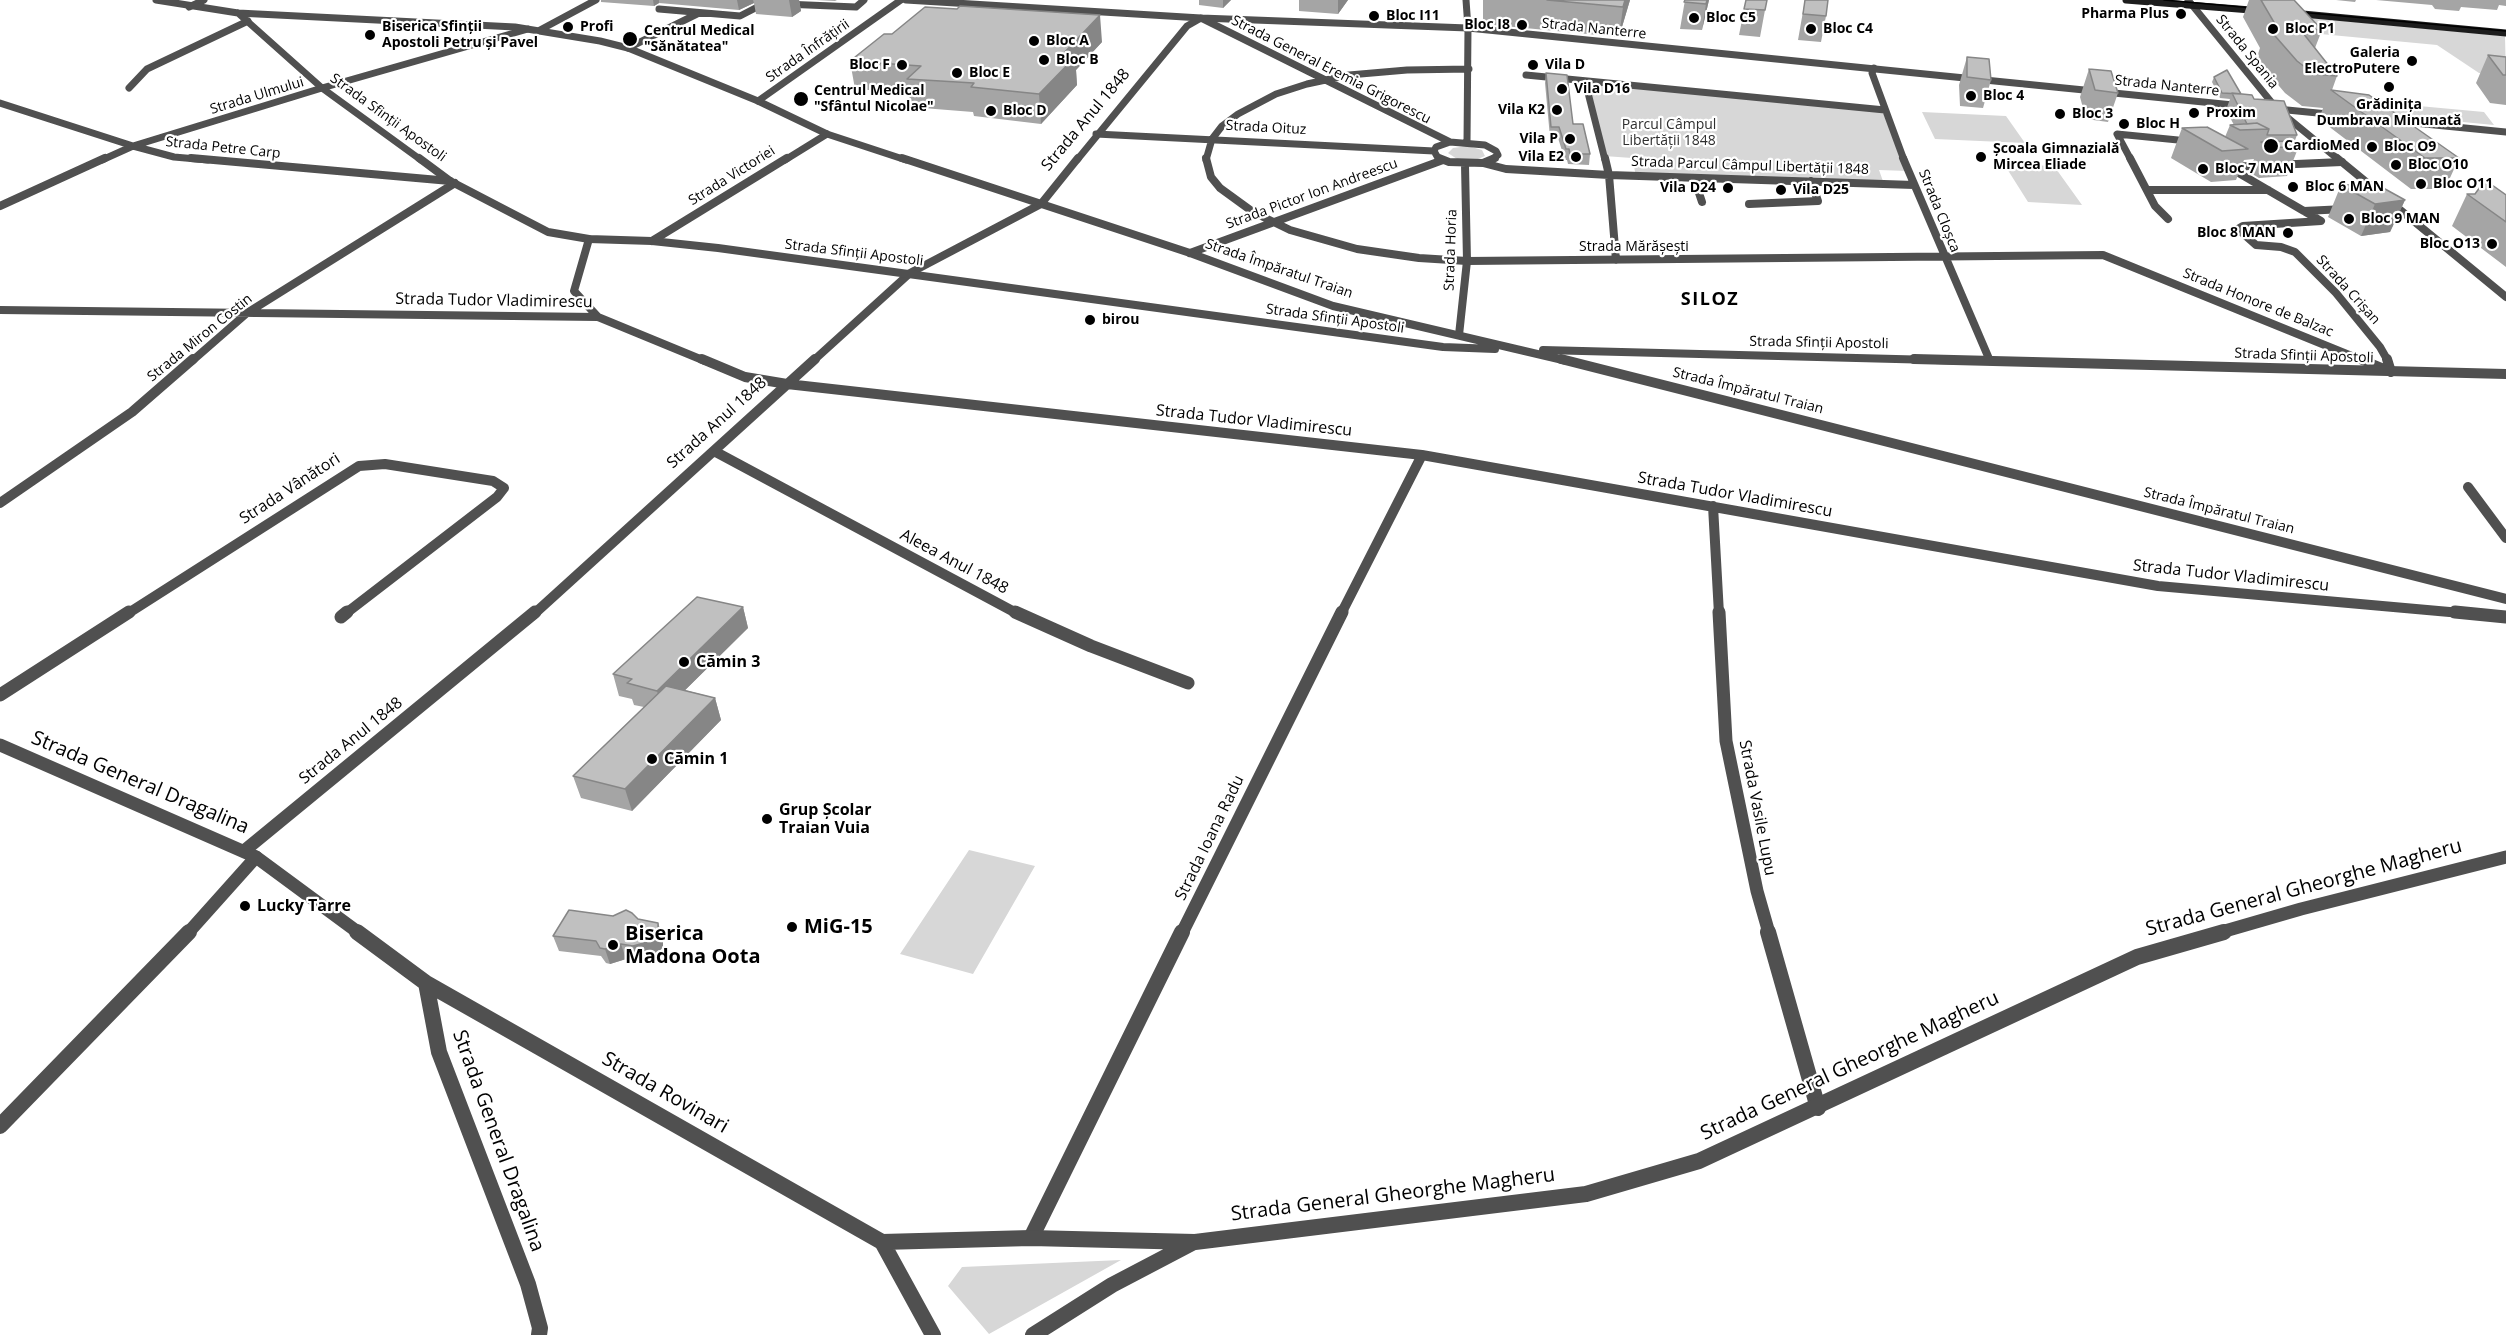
<!DOCTYPE html>
<html>
<head>
<meta charset="utf-8">
<style>
	body { margin:0 }
	canvas { display:block; background:#fff }
</style>
</head>
<body>
<canvas width="2506" height="1335"></canvas>
<script>
const c = document.querySelector('canvas').getContext('2d');
c.lineJoin = 'round';
function paint(path, color) {
  c.fillStyle = color;
  c.fill(path, 'evenodd');
}
function toPath(rows) {
  const path = new Path2D();
  for (const r of rows) {
    path.moveTo(r[0], r[1]);
    for (let i = 2; i < r.length; i += 2) path.lineTo(r[i], r[i + 1]);
  }
  return path;
}
function stroke(path, color, width, dash) {
  c.strokeStyle = color;
  c.lineWidth = width;
  c.lineCap = dash ? 'butt' : 'round';
  c.setLineDash(dash || []);
  c.stroke(path);
}
function write(font, color, halo, rows, align = 'center') {
  c.font = font + ' "Open Sans",sans-serif';
  c.lineWidth = 4.5;
  c.setLineDash([]);
  c.textBaseline = 'middle';
  c.strokeStyle = halo;
  c.fillStyle = color;
  for (const [text, x, y, turn = 0] of rows) {
    c.save();
    c.translate(x, y);
    c.rotate((+turn || 0) * Math.PI / 180);
    c.textAlign = isNaN(turn) ? turn : align;
    if (halo) c.strokeText(text, 0, 0);
    c.fillText(text, 0, 0);
    c.restore();
  }
}
paint(toPath([
	[2302,17,2505,36,2506,76,2479,73,2437,45,2310,33],
	[1585,81,1885,110,1908,171,1879,170,1884,184,1636,176,1632,158,1604,156],
	[2321,97,2484,112,2494,125,2328,109],
	[1922,112,2006,116,2025,143,1935,139],
	[1468,146,1482,150,1485,156,1478,159,1457,159,1448,153,1453,148],
	[2004,164,2054,166,2082,205,2028,202],
	[969,850,1035,866,973,974,900,954],
	[1121,1260,989,1334,948,1286,962,1267]
]), '#d7d7d7');
stroke(toPath([
	[784,4,856,7,864,0],
	[189,7,204,0],
	[659,9,740,16,771,0],
	[540,30,596,0],
	[628,48,697,14],
	[1874,68,1872,73,1904,160],
	[1526,75,1885,110],
	[1585,81,1605,160],
	[129,88,147,69,248,21],
	[758,101,901,0],
	[0,103,133,146,174,157,208,160],
	[2277,109,2338,115],
	[2394,121,2506,132],
	[1096,134,1434,151],
	[1467,142,1468,28],
	[102,160,133,146,322,88,528,29],
	[785,160,827,134],
	[1077,160,1187,26,1201,18,1450,142],
	[1206,160,1212,139,1222,126,1238,114,1276,94,1307,84,1349,75,1407,70,1469,69],
	[1443,160,1438,158,1434,151,1436,147,1450,142,1485,145,1496,151,1498,155,1491,160],
	[2131,160,2117,134,2178,140,2191,147]
]), '#505050', 7);
stroke(toPath([
	[191,158,450,181],
	[1206,158,1211,177,1220,188,1253,212,1290,230,1357,249,1419,258,1467,261,2103,255,2364,361],
	[1439,158,1449,162,1483,163,1495,158],
	[1605,158,1609,175,1616,260],
	[1903,158,1990,361],
	[2130,158,2155,206,2168,219],
	[1483,163,1506,169,1609,175,1914,185],
	[2225,165,2321,221,2243,226,2238,229,2256,245,2281,247,2295,252,2336,293,2380,347,2388,361],
	[2228,167,2342,162],
	[1694,178,1702,202],
	[2147,190,2268,190],
	[1749,204,1818,201,1811,181],
	[0,206,105,158],
	[2304,211,2345,209],
	[589,239,574,291,598,317],
	[652,241,787,158],
	[1190,253,1443,160],
	[0,310,598,317,705,361],
	[1459,335,1467,261,1465,165],
	[192,361,247,313,455,183],
	[813,361,910,273,1041,204,1078,158]
]), '#505050', 8);
stroke(toPath([
	[702,359,745,377,787,384,1422,455,2158,586,2472,614],
	[2360,359,2389,371],
	[2387,359,2391,372],
	[714,451,1018,614],
	[2468,487,2506,538],
	[0,503,132,412,193,359],
	[1713,506,1719,614],
	[127,614,359,466,385,464,493,481,504,488,497,497,345,614],
	[534,614,815,359],
	[1341,614,1422,455]
]), '#505050', 10);
stroke(toPath([
	[1015,612,1091,646,1188,683],
	[1719,612,1726,741,1757,891,1769,933],
	[2455,612,2506,617],
	[341,617,347,612],
	[0,695,129,612],
	[244,851,535,612],
	[188,933,256,857],
	[1182,933,1342,612]
]), '#505050', 13);
stroke(toPath([
	[1768,932,1818,1108],
	[0,1126,189,932],
	[1031,1238,1182,932]
]), '#505050', 16);
stroke(toPath([
	[156,0,238,13,515,27,600,41,628,48,758,101,827,134,906,160],
	[906,0,1201,18,1468,28,2243,106],
	[1466,0,1468,28],
	[2188,0,2277,109,2339,160],
	[238,13,322,88,421,160]
]), '#505050', 7);
stroke(toPath([
	[419,158,450,181,548,232,589,239,652,241,718,248,1443,347,1495,349],
	[902,158,1190,253,1333,306,1567,361],
	[2337,158,2506,297],
	[1543,350,1974,361]
]), '#505050', 8);
stroke(toPath([
	[1561,359,2506,599],
	[1914,359,2506,374]
]), '#505050', 10);
stroke(toPath([
	[0,745,256,857,359,933],
	[2218,933,2301,909,2506,857]
]), '#505050', 13);
stroke(toPath([
	[357,932,426,983,882,1242,1031,1238,1195,1242,1586,1194,1699,1161,2137,957,2224,932],
	[426,983,439,1052,528,1284,540,1328,539,1335],
	[882,1242,933,1335],
	[1033,1335,1112,1285,1194,1242]
]), '#505050', 16);
stroke(toPath([
	[2126,0,2263,11],
	[2292,13,2506,33]
]), '#1d1d1d', 7);
stroke(toPath([
	[2164,0,2264,9],
	[2288,11,2506,31]
]), '#000', 1.5);
paint(toPath([
	[601,0,799,0,801,11,792,17,756,14,754,3,739,10,659,3,654,6,601,2],
	[816,0,837,0,835,1],
	[1199,0,1231,0,1223,8,1199,5],
	[1299,0,1348,0,1338,14,1299,11],
	[1483,0,1630,0,1619,37,1483,24],
	[1685,0,1709,0,1702,30,1680,29],
	[1746,0,1765,10,1760,37,1739,35],
	[1805,0,1828,0,1826,16,1821,42,1798,40],
	[2249,0,2294,0,2322,30,2315,48,2337,76,2332,90,2459,158,2445,189,2411,189,2319,119,2323,108,2302,106,2285,93,2257,60,2259,56,2258,54,2260,48,2243,17],
	[2336,0,2356,0,2355,2],
	[2376,0,2506,0,2506,6,2499,5,2497,10,2461,7,2459,11,2435,9,2432,5],
	[1102,42,1076,70,1077,85,1041,124,974,116,973,112,910,107,909,93,855,89,850,61],
	[2488,55,2506,57,2506,105,2490,103,2476,83],
	[1967,57,1991,80,1983,108,1960,106,1959,85],
	[2089,69,2118,93,2108,122,2086,119,2080,97],
	[1546,73,1590,154,1589,165,1568,164,1567,160,1565,160,1558,138,1550,137,1545,83],
	[2214,77,2241,94,2254,99,2297,135,2294,143,2299,146,2287,176,2259,178,2249,172,2254,159,2244,160,2236,180,2211,182,2171,158,2182,128,2225,137,2230,125,2234,125,2226,110,2230,99,2220,98,2212,82],
	[2341,185,2405,200,2390,232,2361,236,2328,217],
	[2467,194,2506,195,2506,267,2452,226],
	[743,607,748,628,685,690,715,698,721,720,632,811,581,798,573,776,644,707,634,705,632,699,619,696,613,674],
	[638,919,658,923,663,938,663,947,656,956,638,961,626,959,610,964,606,963,601,956,559,951,553,936]
]), '#a5a5a5');
paint(toPath([
	[653,0,659,0,659,3,654,6],
	[737,0,753,0,754,3,739,10],
	[789,0,799,0,801,11,792,17],
	[1223,0,1231,0,1223,8],
	[1338,0,1348,0,1338,14],
	[1625,0,1630,0,1619,37,1623,7],
	[1707,0,1709,0,1702,30,1706,4],
	[1100,15,1102,42,1076,70,1077,85,1041,124,1039,94,1061,56],
	[2405,200,2390,232,2361,236,2375,204],
	[743,607,748,628,663,712,657,691],
	[715,698,721,720,632,811,625,789],
	[658,923,663,938,663,947,656,956,638,961,633,946],
	[621,944,626,959,610,964,605,949]
]), '#868686');
const building = toPath([
	[1547,0,1625,0,1623,7,1547,0],
	[1685,0,1707,0,1706,4,1684,2,1685,0],
	[1746,0,1767,0,1765,10,1744,9,1746,0],
	[1805,0,1828,0,1826,16,1803,14,1805,0],
	[2261,0,2294,0,2322,30,2299,28,2337,76,2314,74,2297,61,2269,29,2274,30,2269,24,2275,24,2261,0],
	[960,6,1100,15,1061,56,1075,57,1039,94,971,87,974,83,907,79,921,66,850,61,884,34,892,34,925,7,957,9,960,6],
	[2488,55,2506,57,2506,75,2503,75,2488,55],
	[1967,57,1989,59,1991,80,1967,77,1967,57],
	[2089,69,2111,71,2118,93,2095,90,2089,69],
	[2227,70,2241,94,2222,93,2214,77,2227,70],
	[1546,73,1567,75,1573,124,1583,124,1590,154,1570,154,1569,149,1566,149,1559,127,1551,127,1546,73],
	[2331,90,2369,95,2459,158,2425,158,2331,90],
	[2232,93,2252,95,2254,99,2284,101,2297,135,2267,135,2269,129,2257,123,2247,124,2232,93],
	[2257,123,2269,129,2240,130,2230,125,2257,123],
	[2207,127,2248,149,2222,151,2182,128,2207,127],
	[2290,141,2299,146,2271,148,2261,142,2290,141],
	[2485,180,2506,195,2506,222,2467,194,2475,194,2485,180],
	[2376,184,2405,200,2375,204,2341,185,2376,184],
	[697,597,743,607,657,691,627,683,632,679,613,674,697,597],
	[666,686,715,698,625,789,573,776,666,686],
	[569,910,613,916,626,910,632,913,638,919,658,923,658,932,651,941,633,946,621,944,605,949,600,948,596,941,553,936,569,910]
]);
paint(building, '#c0c0c0');
stroke(building, '#868686', 1.5);
for (const [x, y, r, color] of [
	[2181,14,6,"#000"],
	[1374,16,6,"#000"],
	[1694,18,6,"#000"],
	[1522,25,6,"#000"],
	[568,27,6,"#000"],
	[1811,29,6,"#000"],
	[2273,29,6,"#000"],
	[370,35,6,"#000"],
	[630,39,8,"#000"],
	[1034,41,6,"#000"],
	[1044,60,6,"#000"],
	[2412,61,6,"#000"],
	[902,65,6,"#000"],
	[1533,65,6,"#000"],
	[957,73,6,"#000"],
	[2389,87,6,"#000"],
	[1562,89,6,"#000"],
	[1971,96,6,"#000"],
	[801,99,8,"#000"],
	[1557,110,6,"#000"],
	[991,111,6,"#000"],
	[2194,113,6,"#000"],
	[2060,114,6,"#000"],
	[2124,124,6,"#000"],
	[1570,139,6,"#000"],
	[2271,146,8,"#000"],
	[2372,147,6,"#000"],
	[1576,157,6,"#000"],
	[1981,157,6,"#000"],
	[2396,165,6,"#000"],
	[2203,169,6,"#000"],
	[2421,184,6,"#000"],
	[2293,187,6,"#000"],
	[1728,188,6,"#000"],
	[1781,190,6,"#000"],
	[2349,219,6,"#000"],
	[2288,233,6,"#000"],
	[2492,244,6,"#000"],
	[1090,320,6,"#000"],
	[684,662,6,"#000"],
	[652,759,6,"#000"],
	[767,819,6,"#000"],
	[245,906,6,"#000"],
	[792,927,6,"#000"],
	[613,945,6,"#000"]
]) {
  const dot = new Path2D();
  dot.arc(x, y, r, 0, 2 * Math.PI);
  c.fillStyle = color;
  c.fill(dot);
  stroke(dot, '#fff', 2);
}
write('bold 14px', '#000', '#fff', [
	["Pharma Plus",2169,14,"right"],
	["Bloc I11",1386,16],
	["Bloc C5",1706,18],
	["Bloc I8",1510,25,"right"],
	["Biserica Sfinții",382,27],
	["Apostoli Petru și Pavel",382,43],
	["Profi",580,27],
	["Bloc C4",1823,29],
	["Bloc P1",2285,29],
	["Centrul Medical",644,31],
	["\"Sănătatea\"",644,47],
	["Bloc A",1046,41],
	["Galeria",2400,53,"right"],
	["ElectroPutere",2400,69,"right"],
	["Bloc B",1056,60],
	["Bloc F",890,65,"right"],
	["Vila D",1545,65],
	["Bloc E",969,73],
	["Vila D16",1574,89],
	["Centrul Medical",814,91],
	["\"Sfântul Nicolae\"",814,107],
	["Bloc 4",1983,96],
	["Grădinița",2389,105,"center"],
	["Dumbrava Minunată",2389,121,"center"],
	["Vila K2",1545,110,"right"],
	["Bloc D",1003,111],
	["Proxim",2206,113],
	["Bloc 3",2072,114],
	["Bloc H",2136,124],
	["Vila P",1558,139,"right"],
	["CardioMed",2284,146],
	["Bloc O9",2384,147],
	["Școala Gimnazială",1993,149],
	["Mircea Eliade",1993,165],
	["Vila E2",1564,157,"right"],
	["Bloc O10",2408,165],
	["Bloc 7 MAN",2215,169],
	["Bloc O11",2433,184],
	["Bloc 6 MAN",2305,187],
	["Vila D24",1716,188,"right"],
	["Vila D25",1793,190],
	["Bloc 9 MAN",2361,219],
	["Bloc 8 MAN",2276,233,"right"],
	["Bloc O13",2480,244,"right"],
	["birou",1102,320]
], 'left');
write('14px', '#000', '#fff', [
	["Strada Nanterre",1594,29,6],
	["Strada Înfrățirii",808,51,-35],
	["Strada Spania",2247,52,51],
	["Strada General Eremia Grigorescu",1331,70,27],
	["Strada Nanterre",2167,86,6],
	["Strada Ulmului",257,96,-17],
	["Strada Sfinții Apostoli",388,118,36],
	["Strada Oituz",1266,128,3],
	["Strada Petre Carp",223,148,6],
	["Strada Parcul Câmpul Libertății 1848",1750,166,2],
	["Strada Victoriei",732,176,-32],
	["Strada Pictor Ion Andreescu",1312,194,-20],
	["Strada Cloșca",1939,211,68],
	["Strada Mărășești",1634,247],
	["Strada Horia",1451,250,-88],
	["Strada Sfinții Apostoli",854,253,7],
	["Strada Împăratul Traian",1279,269,19],
	["Strada Crișan",2348,290,48],
	["Strada Honore de Balzac",2258,303,22],
	["Strada Sfinții Apostoli",1335,319,8],
	["Strada Miron Costin",200,338,-39],
	["Strada Sfinții Apostoli",1819,343,1],
	["Strada Sfinții Apostoli",2304,356,2],
	["Strada Împăratul Traian",1748,391,14],
	["Strada Împăratul Traian",2219,511,14]
]);
write('14px', '#2e2e2e', '#fff', [
	["Parcul Câmpul",1669,125],
	["Libertății 1848",1669,141]
]);
write('16px', '#000', '#fff', [
	["Strada Anul 1848",1086,120,-50],
	["Strada Tudor Vladimirescu",494,301,1],
	["Strada Tudor Vladimirescu",1254,421,6],
	["Strada Anul 1848",717,423,-42],
	["Strada Vânători",290,489,-33],
	["Strada Tudor Vladimirescu",1735,495,10],
	["Aleea Anul 1848",954,562,28],
	["Strada Tudor Vladimirescu",2231,576,6],
	["Strada Anul 1848",351,741,-39],
	["Strada Vasile Lupu",1757,808,79],
	["Strada Ioana Radu",1210,838,-64]
]);
write('bold 16px', '#000', '#fff', [
	["Cămin 3",696,662],
	["Cămin 1",664,759],
	["Grup Școlar",779,810],
	["Traian Vuia",779,828],
	["Lucky Tarre",257,906]
], 'left');
c.letterSpacing = '1.5px';
write('bold 18px', '#000', '#fff', [
	["SILOZ",1710,300]
]);
c.letterSpacing = '0px';
write('20px', '#000', '#fff', [
	["Strada General Dragalina",140,783,23],
	["Strada General Gheorghe Magheru",2304,888,-15],
	["Strada General Gheorghe Magheru",1850,1066,-25],
	["Strada Rovinari",665,1093,30],
	["Strada General Dragalina",498,1141,70],
	["Strada General Gheorghe Magheru",1393,1195,-7]
]);
write('bold 20px', '#000', '#fff', [
	["MiG-15",804,927],
	["Biserica",625,934],
	["Madona Oota",625,957]
], 'left');
</script>
</body>
</html>
